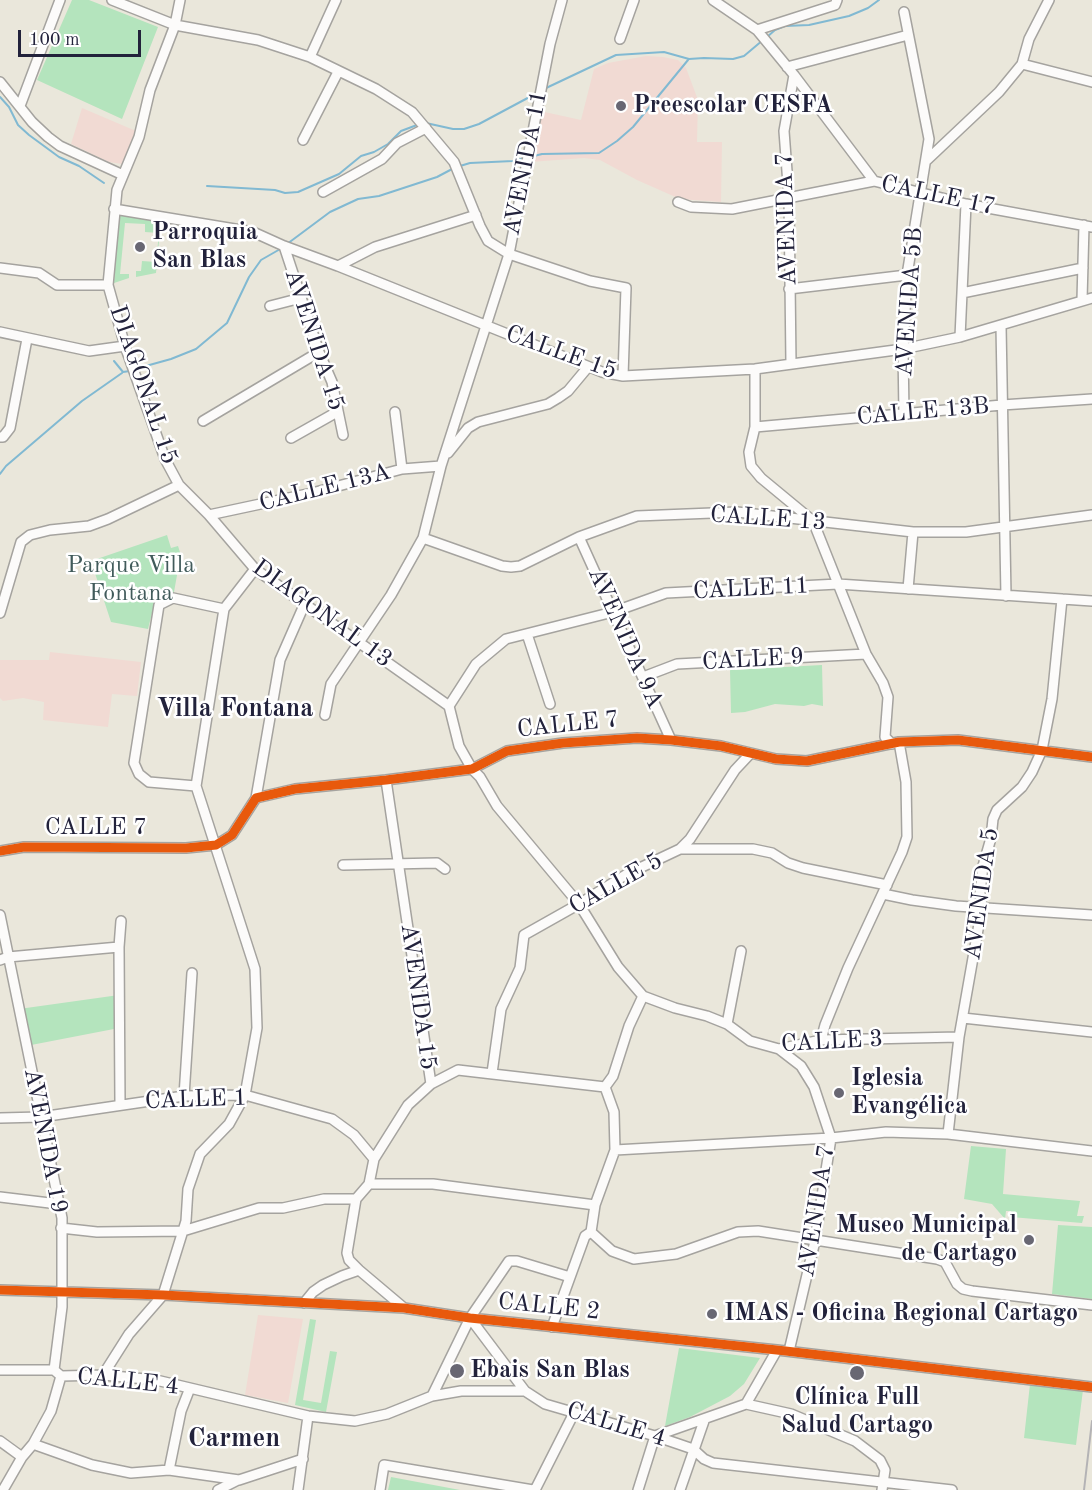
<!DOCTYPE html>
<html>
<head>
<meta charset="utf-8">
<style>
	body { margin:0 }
	#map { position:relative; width:1092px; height:1490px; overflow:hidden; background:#eae7db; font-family:"Old Standard TT",serif }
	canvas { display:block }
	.scale { position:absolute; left:18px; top:30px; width:123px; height:27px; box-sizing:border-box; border:3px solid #22223b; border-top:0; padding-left:8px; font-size:18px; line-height:21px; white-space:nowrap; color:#22223b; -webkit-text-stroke:4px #fff; paint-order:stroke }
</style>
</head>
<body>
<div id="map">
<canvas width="1092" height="1490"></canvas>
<div class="scale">100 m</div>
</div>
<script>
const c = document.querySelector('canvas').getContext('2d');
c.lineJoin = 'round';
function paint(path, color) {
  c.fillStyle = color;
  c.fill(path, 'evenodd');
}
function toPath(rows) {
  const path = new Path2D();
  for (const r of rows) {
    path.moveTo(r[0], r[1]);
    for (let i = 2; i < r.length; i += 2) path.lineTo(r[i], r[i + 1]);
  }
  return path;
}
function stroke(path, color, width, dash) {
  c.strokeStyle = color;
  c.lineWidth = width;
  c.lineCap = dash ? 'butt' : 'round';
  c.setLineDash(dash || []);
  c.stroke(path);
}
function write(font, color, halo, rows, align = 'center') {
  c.font = font + ' "Old Standard TT",serif';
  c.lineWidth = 5;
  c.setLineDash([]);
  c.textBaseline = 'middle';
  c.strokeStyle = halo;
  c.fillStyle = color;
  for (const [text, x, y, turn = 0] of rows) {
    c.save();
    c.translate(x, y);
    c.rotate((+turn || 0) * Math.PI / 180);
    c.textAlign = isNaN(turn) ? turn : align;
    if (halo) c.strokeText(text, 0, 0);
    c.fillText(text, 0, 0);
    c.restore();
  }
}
paint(toPath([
	[646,56,663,57,678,60,686,68,698,100,697,142,722,142,721,202,680,199,637,180,600,160,584,158,530,162,540,111,581,120,594,69,608,63],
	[82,108,136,131,126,162,122,164,109,162,71,144],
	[50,652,141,662,137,696,112,694,108,727,43,720,44,702,23,698,3,701,0,698,0,660,49,660],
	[258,1315,303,1319,288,1403,245,1395]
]), '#f1dad3');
paint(toPath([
	[72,0,89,0,158,27,122,119,37,80],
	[117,214,161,220,156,273,136,277,136,271,141,271,142,261,156,262,159,233,145,232,145,224,125,223,120,274,129,274,129,278,114,283],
	[167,535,171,548,178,546,184,565,179,564,174,592,164,593,155,601,148,629,111,622,91,561],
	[822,665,823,706,812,704,804,706,775,704,745,712,731,713,730,670],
	[119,995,119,1028,26,1046,19,1009],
	[971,1146,1006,1149,1003,1194,1080,1201,1077,1216,1084,1216,1082,1223,1011,1217,1011,1211,1006,1211,1005,1219,992,1204,964,1199],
	[1058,1225,1092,1227,1092,1299,1052,1294],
	[310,1319,316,1320,303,1400,321,1403,330,1351,337,1352,326,1412,295,1405],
	[679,1348,760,1358,744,1384,730,1396,690,1417,665,1426],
	[1030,1384,1083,1390,1076,1445,1024,1438],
	[391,1477,460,1490,388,1490]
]), '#b4e4bd');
stroke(toPath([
	[767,37,775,30,785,26,809,25,849,16,868,8,879,0],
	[544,89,616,55,664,52,689,59,704,58,733,59,744,56,763,40],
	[0,97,9,107,18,125,29,135,59,157,79,166,104,183],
	[426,123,453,129,464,129,479,124,537,93],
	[530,157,542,154,599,153,617,141,633,127,688,60],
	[460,166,470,163,513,161,525,158],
	[207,186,275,190,285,193,298,192,339,174,361,156,374,152,388,144,401,131,417,125],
	[287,244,330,212,358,199,379,196,437,177,454,168],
	[114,361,123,372,130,371],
	[135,369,171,359,196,349,227,323,249,277,261,260,282,248],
	[0,474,6,466,82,401,122,373]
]), '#81b9d2', 2);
const minor = toPath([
	[112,0,175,25,258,40,310,57,376,89,412,112,454,162,480,226,488,241,509,254,590,281,626,288,623,376],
	[180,0,175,25,150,90,139,137,117,190,108,285,125,346,165,459,179,485,209,515,255,569,449,706],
	[713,0,757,30,794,75,874,181],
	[904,12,929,139,907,275,903,349,904,415],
	[757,30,835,5,837,0],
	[620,39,634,0],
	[310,57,336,0],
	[1022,64,1092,82],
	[787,67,908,35],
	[0,82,32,122,48,137,60,146,123,175],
	[20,106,60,0],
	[303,140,338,72],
	[927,160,999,92,1022,64,1029,39,1049,0],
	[323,192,382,159,397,143,426,128],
	[678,202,691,207,732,209,874,181,966,204,1092,227],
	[114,209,253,232,284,246,338,266,602,372,623,376,755,369,903,349,960,337,1092,298],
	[284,246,319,352,332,382,343,435],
	[338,266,375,247,476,215],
	[0,268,39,273,57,285,108,285],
	[789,289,907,275],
	[962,293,1083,268],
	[1082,300,1084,225],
	[270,306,301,298],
	[1001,326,1006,596],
	[0,332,89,351,125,346],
	[960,337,966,204],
	[791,364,789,198,784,131,794,75],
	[755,369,755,427,749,452,751,466,761,478,813,521,866,654,883,683,888,697,885,737,892,744],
	[395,412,402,469],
	[203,421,319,352],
	[755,427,1002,405,1092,399],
	[0,437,3,437,10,428,27,339],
	[291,438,337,412],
	[448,453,468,428,478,422,548,404,558,398,568,391,588,367],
	[209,515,312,493,402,469,441,466],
	[579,537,671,740],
	[423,538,502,566,511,567,520,566,579,537,637,516,737,512,913,532,966,532,1092,515],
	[908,589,913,532],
	[0,613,21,542,30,535,50,530,89,526,108,519,179,485],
	[527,634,550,704],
	[643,677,677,664,866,654],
	[449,706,476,664,506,639,613,612,666,593,838,584,1092,601],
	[449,706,459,746,472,769,480,777,497,806,579,904,618,967,643,996,675,1008,707,1016,727,1024,750,1041,779,1049,821,1040,959,1037],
	[325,715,331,684,391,595,423,538,441,466,509,254,550,44,562,0],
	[386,780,431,1084,408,1105,374,1159,369,1184,356,1199,347,1253,349,1260,359,1270,404,1308],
	[196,786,149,782,139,774,134,763,159,605,173,598,224,609],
	[256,798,280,660,305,603],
	[680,849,690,839,735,770,750,754],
	[0,851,24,847,186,848,216,845,232,835,256,798,295,789,386,780,472,769,507,751,563,743,637,738,671,740,721,746,776,759,807,761,899,742,958,740,1092,757],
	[343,865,437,863,445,869],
	[883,894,912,900,956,906,1092,915],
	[0,915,62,1218,62,1307,54,1370],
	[0,960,8,957,119,947],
	[963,1018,1092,1032],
	[727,1024,741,951],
	[821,1040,825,1025,848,968,902,852,907,837,906,782,899,742],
	[779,1049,801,1066,814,1087,831,1138,815,1241,789,1351],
	[492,1073,501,1009,520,968,524,935,579,904,627,874,680,849,753,849,772,853,788,863,803,868,887,885],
	[431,1084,458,1070,605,1087],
	[184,1096,192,973],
	[120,1104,119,947,121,921],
	[0,1118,41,1117,184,1096,245,1095,332,1119,354,1135,374,1159],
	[948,1134,959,1037,982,907,980,893,983,866,991,838,993,819,997,810,1022,787,1032,772,1042,750,1052,699,1062,599],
	[615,1150,831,1138,886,1132,948,1134,1092,1151],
	[369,1184,433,1184,595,1205],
	[0,1197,58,1204],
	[61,1228,97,1232,183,1231,259,1208,283,1208,324,1199,356,1199],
	[591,1232,612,1251,634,1259,676,1254,738,1232,758,1231,937,1259,945,1262,957,1284,963,1289,972,1291,1092,1305],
	[0,1290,163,1295,404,1308,470,1318,777,1350,1092,1387],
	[304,1303,313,1292,323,1285,342,1276,359,1270],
	[470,1318,525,1391],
	[552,1327,585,1236,591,1232,595,1205,615,1150,614,1112,605,1087,613,1076,629,1026,643,996],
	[0,1370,54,1370,61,1376,103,1375,156,1380,308,1416,355,1421,387,1414,432,1396,461,1391,525,1391,545,1404,655,1436,693,1449,704,1459,713,1463,952,1490],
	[103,1375,129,1334,163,1295,186,1221,188,1189,200,1154,229,1124,245,1095,257,1028,255,969,196,786,224,609,255,569],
	[432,1396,470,1318,509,1261,517,1261,570,1277],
	[746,1404,777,1350],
	[0,1441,22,1457],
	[33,1444,92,1465,131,1473,169,1470,239,1480,303,1459],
	[169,1470,181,1411,190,1388],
	[3,1490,22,1457,33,1444,51,1411,61,1376],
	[218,1490,238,1480],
	[298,1490,308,1416],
	[380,1490,384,1465,533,1490],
	[535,1490,574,1413],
	[638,1490,655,1436,746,1404,791,1414,855,1441,880,1460,885,1470,882,1490],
	[680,1490,704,1421]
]);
stroke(minor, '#a5a39f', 12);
stroke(minor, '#fcfbfa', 9);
stroke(toPath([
	[1084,1490,1092,1421]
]), '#b4b3b5', 2);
stroke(toPath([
	[0,851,24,847,186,848,216,845,232,835,256,798,295,789,386,780,472,769,507,751,563,743,637,738,671,740,721,746,776,759,807,761,899,742,958,740,1092,757],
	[0,1290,163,1295,404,1308,470,1318,777,1350,1092,1387]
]), '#e8590c', 9);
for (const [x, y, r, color] of [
	[621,106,6,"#686773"],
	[140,247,6,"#686773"],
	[839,1093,6,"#686773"],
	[1029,1240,6,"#686773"],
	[712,1314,6,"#686773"],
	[457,1371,8,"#686773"],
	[857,1373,8,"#686773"]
]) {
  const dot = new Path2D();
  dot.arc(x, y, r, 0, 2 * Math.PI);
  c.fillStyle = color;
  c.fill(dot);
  stroke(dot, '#fff', 2);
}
write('bold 24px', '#22223b', '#fff', [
	["Preescolar CESFA",633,106],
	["Parroquia",152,233],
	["San Blas",152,261],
	["Iglesia",851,1079],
	["Evangélica",851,1107],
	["Museo Municipal",1017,1226,"right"],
	["de Cartago",1017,1254,"right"],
	["IMAS - Oficina Regional Cartago",724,1314],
	["Ebais San Blas",470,1371],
	["Clínica Full",857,1398,"center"],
	["Salud Cartago",857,1426,"center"]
], 'left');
write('24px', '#22223b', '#fff', [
	["AVENIDA 11",526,163,-79],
	["CALLE 17",938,196,12],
	["AVENIDA 7",787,219,-92],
	["AVENIDA 5B",910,302,-86],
	["AVENIDA 15",314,340,72],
	["CALLE 15",561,353,20],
	["DIAGONAL 15",143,385,71],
	["CALLE 13B",923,412,-5],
	["CALLE 13A",325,488,-14],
	["CALLE 13",768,519,4],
	["CALLE 11",751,589,-3],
	["DIAGONAL 13",322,614,36],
	["AVENIDA 9A",625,638,66],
	["CALLE 9",753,660,-3],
	["CALLE 7",568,725,-6],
	["CALLE 7",96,828],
	["CALLE 5",616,884,-29],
	["AVENIDA 5",982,894,-82],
	["AVENIDA 15",418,997,82],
	["CALLE 3",832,1042,-3],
	["CALLE 1",196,1100,-2],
	["AVENIDA 19",45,1141,79],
	["AVENIDA 7",817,1211,-81],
	["CALLE 2",549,1307,6],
	["CALLE 4",128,1382,6],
	["CALLE 4",616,1425,17]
]);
write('24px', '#415b5b', '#fff', [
	["Parque Villa",131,566],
	["Fontana",131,594]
]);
write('bold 26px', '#22223b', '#fff', [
	["Villa Fontana",235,709]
]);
write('bold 27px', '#22223b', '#fff', [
	["Carmen",234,1439]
]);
</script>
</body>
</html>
